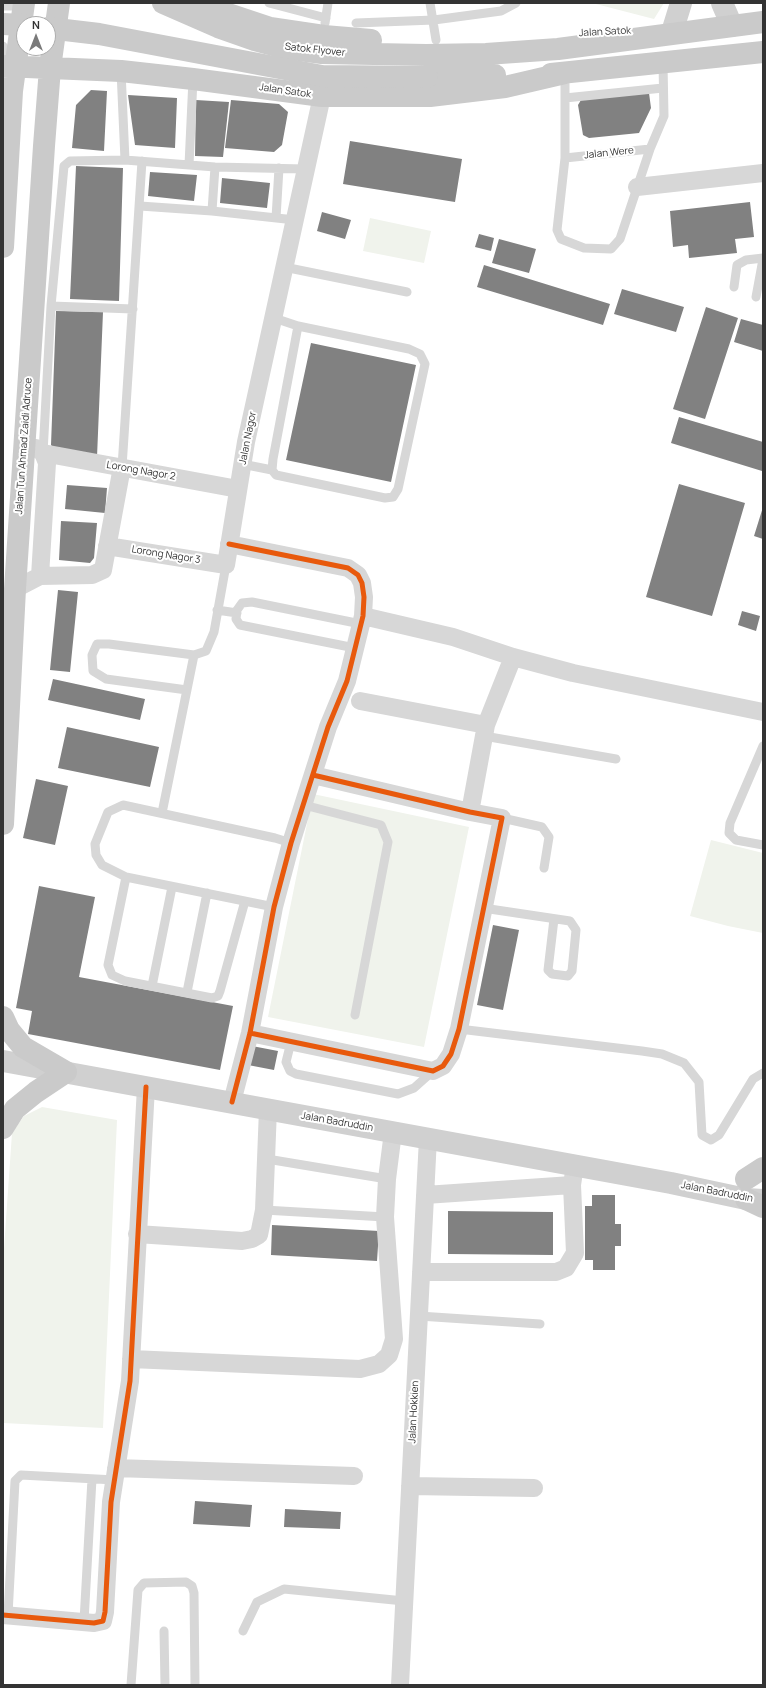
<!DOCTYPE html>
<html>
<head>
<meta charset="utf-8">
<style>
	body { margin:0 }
	#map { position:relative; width:766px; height:1688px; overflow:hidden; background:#fff; font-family:Manrope,sans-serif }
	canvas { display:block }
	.frame { position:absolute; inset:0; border:4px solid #333; pointer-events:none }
	.north { position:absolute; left:16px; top:16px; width:40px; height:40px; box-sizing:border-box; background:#fff; border:1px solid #adadad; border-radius:50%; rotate:0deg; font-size:11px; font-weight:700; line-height:16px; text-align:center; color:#333 }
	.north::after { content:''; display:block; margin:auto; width:14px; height:18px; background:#7a7a7a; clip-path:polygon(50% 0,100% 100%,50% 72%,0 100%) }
</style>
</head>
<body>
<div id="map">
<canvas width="766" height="1688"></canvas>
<div class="frame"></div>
<div class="north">N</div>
</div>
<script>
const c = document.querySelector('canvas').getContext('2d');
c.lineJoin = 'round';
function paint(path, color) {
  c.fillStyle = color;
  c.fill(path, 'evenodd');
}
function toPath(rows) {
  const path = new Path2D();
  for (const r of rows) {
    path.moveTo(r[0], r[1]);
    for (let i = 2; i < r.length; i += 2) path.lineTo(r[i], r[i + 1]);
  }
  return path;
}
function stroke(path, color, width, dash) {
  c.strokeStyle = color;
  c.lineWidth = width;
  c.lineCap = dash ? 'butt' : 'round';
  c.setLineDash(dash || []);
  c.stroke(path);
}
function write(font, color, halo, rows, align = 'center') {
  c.font = font + ' Manrope,sans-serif';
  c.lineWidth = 4;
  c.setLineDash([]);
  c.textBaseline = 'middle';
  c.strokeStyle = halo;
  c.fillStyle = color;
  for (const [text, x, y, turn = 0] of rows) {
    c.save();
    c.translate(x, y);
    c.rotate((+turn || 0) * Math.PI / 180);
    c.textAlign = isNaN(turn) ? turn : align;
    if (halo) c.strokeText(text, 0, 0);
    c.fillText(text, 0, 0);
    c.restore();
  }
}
paint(toPath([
	[592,3,664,3,654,19],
	[370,218,431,231,424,263,363,251],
	[313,794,469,827,424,1047,268,1017],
	[711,840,763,853,763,933,728,926,690,916],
	[42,1107,117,1120,103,1428,3,1423,3,1263,12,1133,24,1116]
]), '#f0f3ec');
paint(toPath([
	[91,90,107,91,104,151,72,148,76,105],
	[649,93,651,108,639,133,589,138,583,135,578,105,581,100],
	[128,95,177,98,175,148,135,145],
	[196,100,229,102,223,157,195,156],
	[231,100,279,104,288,112,282,145,274,152,225,148],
	[350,141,462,159,455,202,343,184],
	[76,166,123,168,119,301,70,299],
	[150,172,197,175,194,201,148,196],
	[222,178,270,183,267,208,220,203],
	[750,202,754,237,735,239,737,253,689,258,688,245,673,247,670,211],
	[322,212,351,220,345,239,317,231],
	[479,234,494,238,491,251,475,247],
	[499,239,536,249,529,273,492,263],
	[484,265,610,304,603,325,477,287],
	[622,289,684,307,676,332,614,314],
	[706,307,738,318,705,419,673,409],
	[56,311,103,312,97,457,59,455,51,445],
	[741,319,763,325,763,351,734,342],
	[311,343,416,365,391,482,286,460],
	[679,417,763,442,762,471,671,443],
	[679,484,745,503,712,616,646,597],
	[67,485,107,488,105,513,65,509],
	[763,507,763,539,754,536],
	[61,521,97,523,94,558,90,563,59,560],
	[58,590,78,592,70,672,50,670],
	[742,611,760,616,756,631,738,625],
	[53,679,145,699,140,720,48,700],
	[67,727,159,747,150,787,58,768],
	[36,779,68,786,55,845,23,838],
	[39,886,95,897,79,977,233,1006,220,1070,28,1034,32,1011,16,1008],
	[493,925,519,930,503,1010,477,1005],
	[252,1046,278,1051,274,1070,248,1065],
	[592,1195,615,1195,615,1224,621,1224,621,1246,615,1246,615,1270,593,1270,593,1260,585,1260,585,1206,592,1206],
	[448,1211,553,1212,553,1255,448,1254],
	[272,1225,379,1231,377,1261,271,1255],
	[195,1501,252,1505,250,1527,193,1524],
	[285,1509,341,1512,340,1529,284,1527]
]), '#818181');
stroke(toPath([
	[269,3,326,18],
	[430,3,436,40],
	[3,6,13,6,17,3],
	[325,23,328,3],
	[356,23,434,20,501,11,516,3],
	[3,46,12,61],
	[121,71,125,160],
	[565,73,565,158,650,149],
	[565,98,663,88],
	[565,158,557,230,561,239,584,248,611,249,620,239,650,149,664,116,663,63],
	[189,165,193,79],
	[140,206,212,211,295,220],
	[212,211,215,167],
	[276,218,279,168],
	[284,267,407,292],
	[734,287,737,265,746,260,763,258],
	[756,297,763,259],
	[51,306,133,309],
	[274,318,298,326,409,349,420,354,425,364,398,489,393,497,385,498,276,475,272,470,273,459,298,326],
	[43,453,51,306,64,166,70,161,125,160,215,167,305,169],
	[242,464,272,470],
	[122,467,142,161],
	[217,610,237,613],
	[355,648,240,625,236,619,237,610,242,603,252,602,361,624],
	[187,690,106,679,93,671,92,655,97,644,109,644,194,655],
	[484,736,616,759],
	[763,746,730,823,729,833,736,840,763,845],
	[304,805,381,825,388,842,355,1015],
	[162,813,194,655,206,651,214,632,226,565],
	[502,818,542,827,549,837,544,868],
	[126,877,108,965,112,975,125,981,212,998,218,996,220,991,245,901],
	[274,907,126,877,102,865,96,855,95,844,108,812,123,805,275,838,291,843],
	[483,908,570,921,576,930,572,971,568,976,552,974,548,970,554,919],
	[152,986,172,887],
	[187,992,207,893],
	[459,1029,642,1051,662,1054,684,1063,699,1082,702,1135,711,1140,719,1135,753,1079,763,1073],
	[291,1042,286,1062,290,1071,296,1074,398,1094,414,1088,433,1071],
	[267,1159,387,1179],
	[264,1210,385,1217],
	[419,1316,540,1324],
	[8,1615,15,1481,21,1475,115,1480],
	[84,1621,92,1479],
	[164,1631,165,1685],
	[243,1631,257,1602,284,1589,404,1601],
	[131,1685,138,1590,144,1583,186,1582,192,1586,194,1593,195,1685]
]), '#d7d7d7', 9);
stroke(toPath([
	[637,187,763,173],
	[43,453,238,489],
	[229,544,348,568,358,575,362,583,364,597,363,616,347,681,328,727,291,843,274,907,250,1033,232,1102],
	[107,546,226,565,246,442,322,96],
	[40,576,92,575,103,570,122,467],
	[15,589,40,576,47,463,43,453,36,448],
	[363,616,453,637,513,657,573,673,763,712],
	[360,701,486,725],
	[470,812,486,725,513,657],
	[250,1033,433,1071,443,1066,451,1054,459,1029,502,818,470,812,313,775],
	[425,1195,572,1185],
	[137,1234,242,1241,252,1239,259,1235,264,1210,268,1109],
	[421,1272,556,1272,566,1268,575,1253,572,1185,575,1165],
	[131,1359,360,1369,379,1364,389,1355,394,1339,385,1217,387,1179,393,1132],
	[116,1468,354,1476],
	[410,1486,534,1488],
	[3,1615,94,1623,103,1621,105,1612,111,1502,130,1381,146,1087],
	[400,1685,428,1138]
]), '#d7d7d7', 18);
stroke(toPath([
	[722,3,732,26],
	[673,29,681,3],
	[3,1061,671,1183,746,1199,763,1200]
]), '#d0d0d0', 22);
stroke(toPath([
	[163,3,218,27,255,40,285,48,322,53,426,55,486,54,558,49,763,22],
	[203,3,228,14,270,28,324,36,371,40],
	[3,66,121,71,193,79,322,96,430,96,505,87,565,73],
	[551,74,763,52],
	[427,77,495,75],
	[3,247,12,91,24,3],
	[3,824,15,589,44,146,50,68,59,3],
	[3,1017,9,1030,23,1047,66,1072,36,1092,15,1109,3,1128],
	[746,1179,763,1168],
	[746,1199,763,1207]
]), '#cacaca', 22);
stroke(toPath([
	[3,24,24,25],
	[48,28,99,34,322,76,427,77]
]), '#cacaca', 22);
stroke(toPath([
	[229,544,348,568,358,575,362,583,364,597,363,616,347,681,328,727,291,843,274,907,250,1033,232,1102],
	[250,1033,433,1071,443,1066,451,1054,459,1029,502,818,470,812,313,775],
	[3,1615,94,1623,103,1621,105,1612,111,1502,130,1381,146,1087]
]), '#e8590c', 5);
write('10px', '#333', '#fff', [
	["Jalan Satok",605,32,-3],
	["Satok Flyover",315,50,6],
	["Jalan Satok",285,91,8],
	["Jalan Were",609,153,-6],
	["Jalan Nagor",248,438,-79],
	["Jalan Tun Ahmad Zaidi Adruce",24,446,-86],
	["Lorong Nagor 2",141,471,10],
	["Lorong Nagor 3",166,555,9],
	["Jalan Badruddin",337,1122,10],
	["Jalan Badruddin",717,1192,11],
	["Jalan Hokkien",414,1412,-87]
]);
</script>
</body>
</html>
